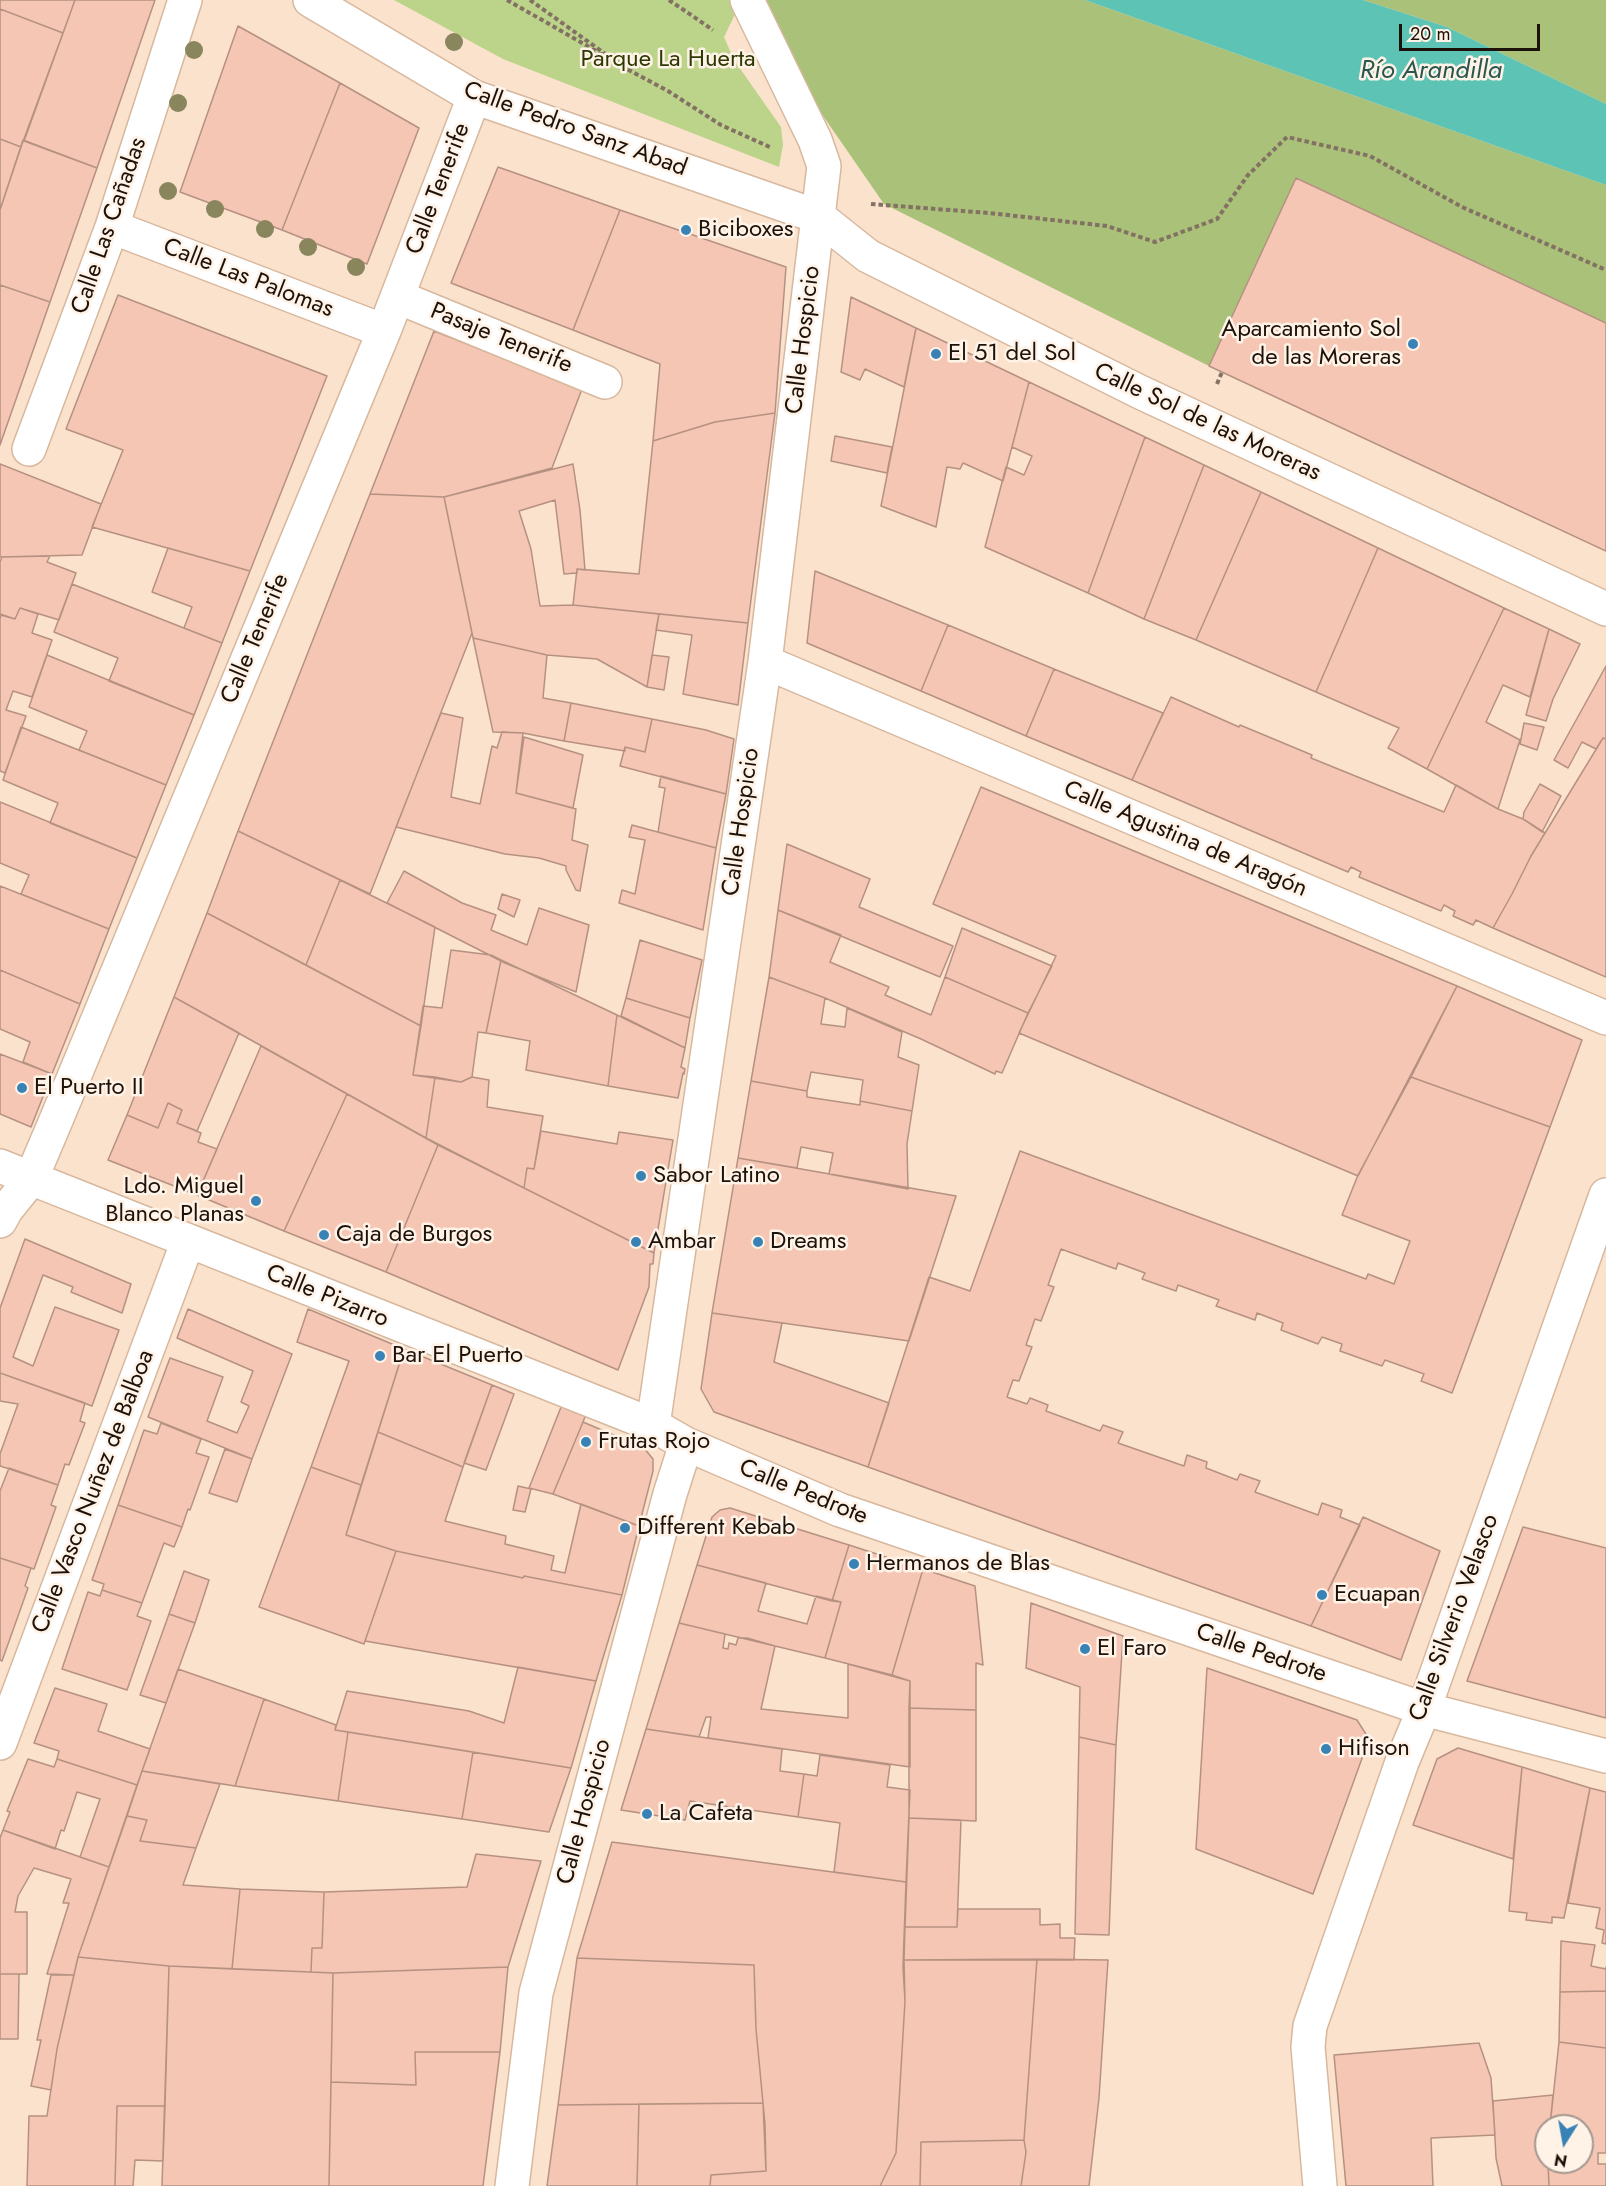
<!DOCTYPE html>
<html>
<head>
<meta charset="utf-8">
<style>
	body { margin:0 }
	#map { position:relative; width:1606px; height:2186px; overflow:hidden; background:#fbe2cd; font-family:Jost,sans-serif }
	canvas { display:block }
	.north { position:absolute; left:1534px; top:2114px; width:60px; height:60px; box-sizing:border-box; background:#fff2e7; border:2px solid #a5988e; border-radius:50%; rotate:191deg; font-size:16px; font-weight:700; line-height:24px; text-align:center; color:#1d1209 }
	.north::after { content:''; display:block; margin:auto; width:21px; height:27px; background:#3982b6; clip-path:polygon(50% 0,100% 100%,50% 72%,0 100%) }
	.scale { position:absolute; left:1399px; top:24px; width:141px; height:27px; box-sizing:border-box; border:3px solid #1d1209; border-top:0; padding-left:8px; font-size:18px; line-height:21px; white-space:nowrap; color:#1d1209; -webkit-text-stroke:4px #fff2e7; paint-order:stroke }
</style>
</head>
<body>
<div id="map">
<canvas width="1606" height="2186"></canvas>
<div class="north">N</div>
<div class="scale">20 m</div>
</div>
<script>
const c = document.querySelector('canvas').getContext('2d');
c.lineJoin = 'round';
function paint(path, color) {
  c.fillStyle = color;
  c.fill(path, 'evenodd');
}
function toPath(rows) {
  const path = new Path2D();
  for (const r of rows) {
    path.moveTo(r[0], r[1]);
    for (let i = 2; i < r.length; i += 2) path.lineTo(r[i], r[i + 1]);
  }
  return path;
}
function stroke(path, color, width, dash) {
  c.strokeStyle = color;
  c.lineWidth = width;
  c.lineCap = dash ? 'butt' : 'round';
  c.setLineDash(dash || []);
  c.stroke(path);
}
function write(font, color, halo, rows, align = 'center') {
  c.font = font + ' Jost,sans-serif';
  c.lineWidth = 5;
  c.setLineDash([]);
  c.textBaseline = 'middle';
  c.strokeStyle = halo;
  c.fillStyle = color;
  for (const [text, x, y, turn = 0] of rows) {
    c.save();
    c.translate(x, y);
    c.rotate((+turn || 0) * Math.PI / 180);
    c.textAlign = isNaN(turn) ? turn : align;
    if (halo) c.strokeText(text, 0, 0);
    c.fillText(text, 0, 0);
    c.restore();
  }
}
paint(toPath([
	[394,0,742,0,724,37,734,60,781,127,783,145,779,167,503,59]
]), '#bcd38a');
paint(toPath([
	[743,0,1085,0,1606,185,1606,323,1297,178,1209,366,884,204],
	[1363,0,1606,0,1606,104,1447,27]
]), '#aac179');
paint(toPath([
	[1085,0,1363,0,1447,27,1606,104,1606,185]
]), '#5dc4b5');
const building = toPath([
	[0,0,75,0,63,33,0,9,0,0],
	[75,0,155,0,97,168,24,141,75,0],
	[0,9,63,33,21,147,0,139,0,9],
	[238,26,340,83,282,230,180,192,238,26],
	[340,83,419,128,367,264,282,230,340,83],
	[0,139,21,147,0,210,0,139],
	[23,140,97,168,50,302,0,285,0,210,23,140],
	[498,167,620,210,573,330,451,283,498,167],
	[1296,178,1606,323,1606,551,1209,366,1296,178],
	[620,210,786,267,775,413,715,422,653,441,660,364,573,330,620,210],
	[0,285,50,302,0,445,0,285],
	[118,295,327,376,250,571,92,527,123,450,66,429,118,295],
	[851,297,916,328,904,387,865,369,860,380,841,372,851,297],
	[916,328,1029,382,1003,481,963,463,960,469,947,467,936,527,881,506,916,328],
	[434,331,582,389,552,468,444,497,370,494,434,331],
	[1029,382,1145,437,1088,593,985,547,1006,467,1024,475,1032,456,1012,447,1029,382],
	[775,413,748,623,573,605,577,569,639,574,653,441,715,422,775,413],
	[835,436,892,447,887,473,831,461,835,436],
	[1145,437,1204,465,1144,619,1088,593,1145,437],
	[0,464,101,504,82,555,0,557,0,464],
	[573,464,580,510,585,570,577,569,577,573,564,574,555,500,519,511,531,549,540,606,573,605,659,614,647,687,597,659,547,655,473,638,444,497,573,464],
	[1204,465,1261,492,1196,640,1144,619,1204,465],
	[1261,492,1378,548,1316,692,1196,640,1261,492],
	[370,494,444,497,472,633,370,894,238,831,370,494],
	[168,548,250,571,222,643,184,628,192,607,152,592,168,548],
	[1378,548,1504,608,1427,769,1388,748,1399,728,1316,692,1378,548],
	[50,556,47,562,76,573,59,620,20,608,15,619,0,614,0,562,2,557,50,556],
	[815,571,948,625,921,691,807,643,815,571],
	[72,584,222,643,194,715,109,681,118,658,54,632,72,584],
	[20,608,38,614,32,633,52,640,32,697,13,691,6,710,26,716,5,773,0,771,0,619,1,615,15,619,20,608],
	[1504,608,1549,629,1530,697,1503,685,1486,722,1520,740,1498,809,1427,769,1504,608],
	[659,614,748,623,738,705,683,694,692,635,656,630,659,614],
	[948,625,1054,669,1026,736,921,691,948,625],
	[1549,629,1580,644,1553,699,1546,721,1526,715,1549,629],
	[473,638,547,655,543,698,571,703,564,741,523,733,493,732,473,638],
	[47,655,194,715,166,785,79,750,87,731,29,707,47,655],
	[652,655,669,657,664,690,647,687,652,655],
	[1606,666,1606,739,1603,738,1596,749,1582,742,1568,768,1554,760,1606,666],
	[1054,669,1163,713,1132,780,1026,736,1054,669],
	[1171,697,1239,727,1240,725,1312,755,1311,758,1444,812,1456,785,1498,809,1523,819,1545,833,1531,856,1512,894,1493,928,1476,920,1473,925,1453,916,1455,911,1444,905,1441,911,1359,877,1361,872,1351,867,1348,872,1132,780,1171,697],
	[571,703,652,719,645,752,625,747,625,751,564,741,571,703],
	[441,713,463,718,451,797,480,804,492,746,497,748,502,732,523,733,516,793,576,809,572,840,588,845,580,891,576,890,566,870,566,866,539,858,505,854,396,827,441,713],
	[652,719,706,730,734,739,726,794,620,766,625,747,645,752,652,719],
	[1524,723,1544,727,1537,750,1520,744,1524,723],
	[21,727,166,785,137,858,50,823,58,803,3,780,21,727],
	[524,737,583,755,573,808,516,793,524,737],
	[1603,738,1606,739,1606,977,1493,928,1512,894,1531,856,1603,738],
	[661,776,726,794,716,848,658,832,665,788,659,787,661,776],
	[1540,784,1561,796,1542,832,1523,819,1524,812,1540,784],
	[981,787,1457,986,1358,1176,1019,1033,1056,956,933,904,981,787],
	[0,802,137,858,109,929,21,894,29,875,0,863,0,802],
	[632,825,716,848,703,930,619,903,622,890,635,894,645,840,629,837,632,825],
	[238,831,340,880,306,965,207,913,238,831],
	[787,844,870,879,859,907,953,946,940,977,778,910,787,844],
	[404,871,462,903,496,915,491,930,527,945,539,908,589,925,576,992,505,963,387,903,404,871],
	[340,880,435,927,421,1026,306,965,340,880],
	[0,886,109,929,80,1004,0,970,0,886],
	[502,894,520,900,514,917,498,909,502,894],
	[778,910,841,935,830,962,889,987,885,995,931,1015,945,977,1028,1013,1002,1073,996,1071,995,1074,921,1039,825,998,769,977,778,910],
	[207,913,421,1026,413,1075,435,1077,426,1138,174,997,207,913],
	[962,928,1052,966,1028,1013,945,977,962,928],
	[640,940,702,960,690,1018,626,998,640,940],
	[451,950,491,955,501,960,486,1033,478,1032,472,1077,461,1082,413,1075,423,1006,442,1008,451,950],
	[501,960,617,1015,608,1086,526,1070,530,1041,486,1033,501,960],
	[0,970,80,1004,52,1074,23,1062,30,1042,0,1029,0,970],
	[769,977,825,998,821,1024,845,1027,847,1008,902,1032,898,1057,919,1065,912,1111,860,1101,863,1080,811,1072,807,1091,751,1081,769,977],
	[1457,986,1582,1040,1550,1127,1411,1077,1457,986],
	[174,997,239,1033,197,1131,177,1123,182,1110,168,1103,158,1128,127,1115,174,997],
	[626,998,690,1018,685,1048,621,1016,626,998],
	[617,1015,685,1048,681,1067,685,1069,684,1074,683,1073,678,1098,608,1086,617,1015],
	[261,1046,347,1094,284,1231,197,1195,261,1046],
	[0,1054,52,1074,31,1127,0,1114,0,1054],
	[435,1077,461,1082,472,1077,489,1080,487,1107,543,1116,534,1169,527,1168,524,1188,426,1138,435,1077],
	[1411,1077,1550,1127,1452,1393,1421,1381,1424,1374,1385,1360,1382,1366,1340,1351,1342,1344,1322,1337,1318,1344,1281,1330,1283,1323,1257,1313,1255,1320,1216,1306,1219,1300,1178,1285,1176,1291,1142,1279,1145,1273,1118,1263,1116,1269,1061,1249,1048,1285,1054,1287,1041,1321,1035,1319,1026,1345,1032,1347,1019,1381,1013,1380,1007,1397,1027,1404,1030,1398,1048,1405,1046,1411,1100,1431,1103,1425,1123,1432,1118,1443,1184,1466,1187,1455,1207,1462,1206,1468,1237,1480,1240,1474,1260,1481,1255,1492,1318,1515,1322,1503,1342,1510,1340,1517,1360,1525,1311,1626,868,1467,929,1277,970,1291,1020,1151,1366,1279,1368,1274,1394,1284,1410,1241,1342,1215,1358,1175,1411,1077],
	[751,1081,807,1091,807,1097,860,1105,860,1101,912,1111,907,1144,908,1189,829,1174,833,1153,801,1147,797,1168,738,1158,751,1081],
	[347,1094,438,1145,386,1272,284,1231,347,1094],
	[168,1103,182,1110,177,1123,201,1133,198,1142,217,1149,197,1195,108,1160,127,1115,158,1128,168,1103],
	[541,1131,617,1144,619,1132,673,1140,654,1253,524,1188,527,1168,534,1169,541,1131],
	[438,1145,654,1253,653,1264,650,1264,649,1287,618,1370,386,1272,438,1145],
	[738,1158,956,1196,909,1341,712,1313,738,1158],
	[25,1239,131,1284,122,1313,71,1292,73,1287,43,1275,13,1357,33,1366,55,1307,119,1330,92,1406,0,1373,0,1308,25,1239],
	[188,1309,292,1354,252,1459,148,1417,170,1358,223,1377,207,1421,237,1433,249,1406,241,1402,253,1371,177,1338,188,1309],
	[308,1309,404,1349,361,1485,311,1467,349,1361,297,1342,308,1309],
	[712,1313,782,1323,774,1362,889,1403,868,1467,714,1412,701,1389,712,1313],
	[404,1349,492,1385,463,1467,378,1432,404,1349],
	[0,1373,85,1403,80,1421,85,1423,69,1465,65,1464,58,1485,0,1466,0,1454,18,1404,0,1401,0,1373],
	[492,1385,514,1394,486,1470,464,1463,492,1385],
	[563,1402,587,1412,583,1422,553,1494,529,1488,563,1402],
	[583,1422,644,1448,653,1459,653,1471,639,1526,553,1494,583,1422],
	[161,1423,201,1439,196,1453,209,1457,190,1510,188,1509,182,1527,118,1505,144,1430,157,1434,161,1423],
	[378,1432,463,1467,445,1521,506,1536,505,1544,554,1556,551,1570,565,1573,581,1504,639,1526,622,1595,524,1576,523,1578,396,1551,346,1535,378,1432],
	[225,1449,252,1459,237,1502,209,1493,225,1449],
	[311,1467,361,1485,346,1535,396,1551,364,1644,259,1607,311,1467],
	[9,1468,58,1485,51,1505,56,1507,34,1569,0,1558,0,1491,9,1468],
	[518,1486,531,1489,525,1512,513,1510,518,1486],
	[118,1505,182,1527,174,1547,164,1543,142,1603,102,1590,104,1584,92,1580,118,1505],
	[730,1508,849,1545,832,1601,697,1565,712,1517,720,1510,730,1508],
	[1363,1517,1440,1551,1401,1660,1311,1626,1363,1517],
	[1523,1527,1606,1548,1606,1718,1467,1681,1523,1527],
	[849,1545,923,1569,892,1675,825,1658,841,1602,832,1601,849,1545],
	[396,1551,523,1578,524,1576,622,1595,596,1681,365,1641,396,1551],
	[0,1558,31,1568,25,1586,28,1588,2,1661,0,1660,0,1558],
	[697,1565,766,1583,758,1611,807,1624,816,1596,841,1602,825,1658,679,1623,697,1565],
	[923,1569,975,1586,983,1665,976,1663,976,1710,909,1708,910,1681,892,1675,923,1569],
	[184,1571,209,1580,195,1623,169,1614,184,1571],
	[102,1590,142,1603,137,1616,151,1621,127,1690,62,1669,88,1592,100,1596,102,1590],
	[1031,1603,1123,1636,1116,1745,1079,1737,1080,1687,1026,1668,1031,1603],
	[169,1614,195,1623,166,1703,140,1695,169,1614],
	[679,1623,725,1634,723,1648,728,1649,729,1643,736,1645,738,1638,747,1638,775,1646,761,1709,848,1718,848,1664,910,1681,910,1767,708,1738,711,1717,706,1717,699,1737,646,1729,679,1623],
	[518,1667,596,1681,571,1768,335,1730,347,1691,469,1711,504,1723,518,1667],
	[1207,1668,1357,1720,1369,1739,1313,1894,1196,1849,1207,1668],
	[178,1669,264,1699,235,1786,142,1771,178,1669],
	[55,1688,107,1704,98,1731,150,1749,137,1785,57,1759,59,1751,34,1743,55,1688],
	[264,1699,336,1725,335,1730,348,1732,338,1801,235,1786,264,1699],
	[909,1708,976,1710,976,1821,909,1818,909,1708],
	[646,1729,782,1749,780,1771,804,1774,798,1817,690,1801,685,1820,621,1810,646,1729],
	[348,1732,473,1752,462,1819,338,1801,348,1732],
	[1079,1737,1116,1745,1109,1935,1075,1934,1079,1737],
	[1458,1748,1522,1767,1513,1859,1413,1825,1437,1759,1458,1748],
	[473,1752,571,1768,549,1832,462,1819,473,1752],
	[820,1755,890,1765,887,1787,910,1790,906,1882,834,1872,840,1823,798,1817,804,1774,817,1776,820,1755],
	[28,1759,54,1767,57,1759,137,1785,109,1867,80,1857,100,1799,77,1792,64,1831,61,1830,55,1849,3,1830,10,1812,7,1811,28,1759],
	[1522,1767,1590,1788,1564,1918,1552,1917,1552,1923,1526,1920,1527,1913,1509,1911,1522,1767],
	[142,1771,220,1784,196,1848,140,1841,147,1820,127,1816,142,1771],
	[1590,1788,1606,1792,1606,1944,1602,1943,1604,1930,1596,1928,1600,1908,1568,1903,1590,1788],
	[127,1816,147,1820,140,1841,196,1848,183,1885,240,1889,232,1969,169,1966,78,1957,127,1816],
	[909,1818,961,1820,957,1927,905,1927,909,1818],
	[3,1830,109,1867,78,1957,74,1975,47,1974,69,1903,63,1903,71,1879,34,1868,18,1896,15,1912,27,1912,27,1974,0,1974,0,1838,3,1830],
	[612,1842,906,1882,903,1967,905,2001,896,2153,880,2186,710,2186,711,2175,766,2171,765,2124,756,2029,754,1965,577,1958,612,1842],
	[476,1854,541,1861,508,1967,333,1973,311,1972,312,1948,322,1948,324,1892,467,1887,476,1854],
	[240,1889,324,1892,322,1948,312,1948,311,1972,232,1969,240,1889],
	[958,1909,1040,1909,1040,1925,1060,1924,1060,1938,1075,1938,1074,1960,904,1960,905,1927,957,1927,958,1909],
	[1561,1941,1595,1945,1591,1966,1606,1969,1606,1967,1606,1991,1560,1992,1561,1941],
	[78,1957,169,1966,165,2106,117,2106,115,2186,27,2186,29,2116,47,2116,57,2049,78,1957],
	[577,1958,754,1965,756,2029,763,2103,558,2105,577,1958],
	[1037,1959,1108,1960,1099,2098,1089,2186,1021,2186,1026,2152,1024,2140,1037,1959],
	[1037,1959,1024,2140,921,2142,920,2186,880,2186,896,2153,905,2001,904,1960,1037,1959],
	[169,1966,333,1973,329,2186,162,2186,169,1966],
	[508,1967,500,2052,415,2052,416,2085,331,2082,333,1973,508,1967],
	[0,1974,19,1974,18,2039,0,2039,0,1974],
	[51,1975,74,1975,57,2049,51,2090,31,2086,41,2040,37,2040,51,1975],
	[1606,1991,1606,2048,1559,2042,1560,1992,1606,1991],
	[1559,2042,1606,2048,1606,2153,1598,2153,1598,2164,1606,2164,1606,2186,1549,2186,1548,2162,1582,2162,1582,2126,1550,2126,1559,2042],
	[1479,2043,1491,2078,1495,2135,1431,2138,1433,2186,1346,2186,1334,2055,1479,2043],
	[415,2052,500,2052,483,2186,329,2186,331,2082,416,2085,415,2052],
	[1553,2095,1550,2126,1546,2126,1546,2162,1548,2162,1549,2186,1502,2186,1496,2158,1493,2101,1553,2095],
	[763,2103,766,2171,711,2175,710,2186,637,2186,639,2104,763,2103],
	[639,2104,637,2186,547,2186,558,2105,639,2104],
	[117,2106,165,2106,163,2161,135,2160,133,2186,115,2186,117,2106],
	[1024,2140,1026,2152,1021,2186,920,2186,921,2142,1024,2140]
]);
paint(building, '#f4c6b3');
stroke(building, '#b69182', 1.5);
const minor = toPath([
	[310,0,474,97,819,217,868,256,1140,392,1606,609],
	[112,227,384,331],
	[398,297,605,382],
	[29,449,112,227,185,0],
	[765,662,1606,1018],
	[0,1166,653,1425,686,1444,840,1510,1424,1709,1606,1756],
	[0,1221,6,1210,31,1179,54,1125,384,331,474,97],
	[653,1425,765,662,824,166,815,140,747,0],
	[0,1743,188,1241],
	[512,2186,536,1993,670,1494,686,1444],
	[1320,2186,1308,2047,1310,2026,1402,1762,1424,1709,1606,1195]
]);
stroke(minor, '#d7b89e', 36);
stroke(toPath([
	[507,0,605,56],
	[530,0,625,68,668,91,721,125,772,148],
	[669,0,713,30],
	[871,204,989,213,1107,226,1155,242,1217,219,1248,175,1287,137,1370,156,1462,207,1606,270],
	[1217,384,1222,372]
]), '#837163', 4, [4.5, 3]);
stroke(minor, '#fff', 33);
c.fillStyle = '#89855d';
for (const [x, y] of [
	[454,42],
	[194,50],
	[178,103],
	[168,191],
	[215,209],
	[265,229],
	[308,247],
	[356,267]
]) {
  c.beginPath();
  c.arc(x, y, 9, 0, 2 * Math.PI);
  c.fill();
}
for (const [x, y, r, color] of [
	[686,230,6,"#3982b6"],
	[1413,344,6,"#3982b6"],
	[936,354,6,"#3982b6"],
	[22,1088,6,"#3982b6"],
	[641,1176,6,"#3982b6"],
	[256,1201,6,"#3982b6"],
	[324,1235,6,"#3982b6"],
	[636,1242,6,"#3982b6"],
	[758,1242,6,"#3982b6"],
	[380,1356,6,"#3982b6"],
	[586,1442,6,"#3982b6"],
	[625,1528,6,"#3982b6"],
	[854,1564,6,"#3982b6"],
	[1322,1595,6,"#3982b6"],
	[1085,1649,6,"#3982b6"],
	[1326,1749,6,"#3982b6"],
	[647,1814,6,"#3982b6"]
]) {
  const dot = new Path2D();
  dot.arc(x, y, r, 0, 2 * Math.PI);
  c.fillStyle = color;
  c.fill(dot);
  stroke(dot, '#fff2e7', 2);
}
write('24px', '#2c3902', '#fff2e7', [
	["Parque La Huerta",668,60]
]);
write('24px', '#1d1209', '#fff2e7', [
	["Calle Pedro Sanz Abad",575,130,20],
	["Calle Tenerife",439,189,-69],
	["Calle Las Cañadas",110,226,-71],
	["Calle Las Palomas",248,279,21],
	["Pasaje Tenerife",501,339,22],
	["Calle Hospicio",804,340,-83],
	["Calle Sol de las Moreras",1207,423,25],
	["Calle Tenerife",256,639,-67],
	["Calle Hospicio",742,822,-82],
	["Calle Agustina de Aragón",1185,840,23],
	["Calle Pizarro",327,1297,22],
	["Calle Vasco Nuñez de Balboa",94,1492,-69],
	["Calle Pedrote",803,1493,22],
	["Calle Silverio Velasco",1455,1618,-70],
	["Calle Pedrote",1261,1654,19],
	["Calle Hospicio",585,1812,-75]
]);
write('24px', '#1d1209', '#fff2e7', [
	["Biciboxes",698,230],
	["Aparcamiento Sol",1401,330,"right"],
	["de las Moreras",1401,358,"right"],
	["El 51 del Sol",948,354],
	["El Puerto II",34,1088],
	["Sabor Latino",653,1176],
	["Ldo. Miguel",244,1187,"right"],
	["Blanco Planas",244,1215,"right"],
	["Caja de Burgos",336,1235],
	["Ambar",648,1242],
	["Dreams",770,1242],
	["Bar El Puerto",392,1356],
	["Frutas Rojo",598,1442],
	["Different Kebab",637,1528],
	["Hermanos de Blas",866,1564],
	["Ecuapan",1334,1595],
	["El Faro",1097,1649],
	["Hifison",1338,1749],
	["La Cafeta",659,1814]
], 'left');
write('italic 26px', '#29564f', '#fff2e7', [
	["Río Arandilla",1431,72]
]);
</script>
</body>
</html>
